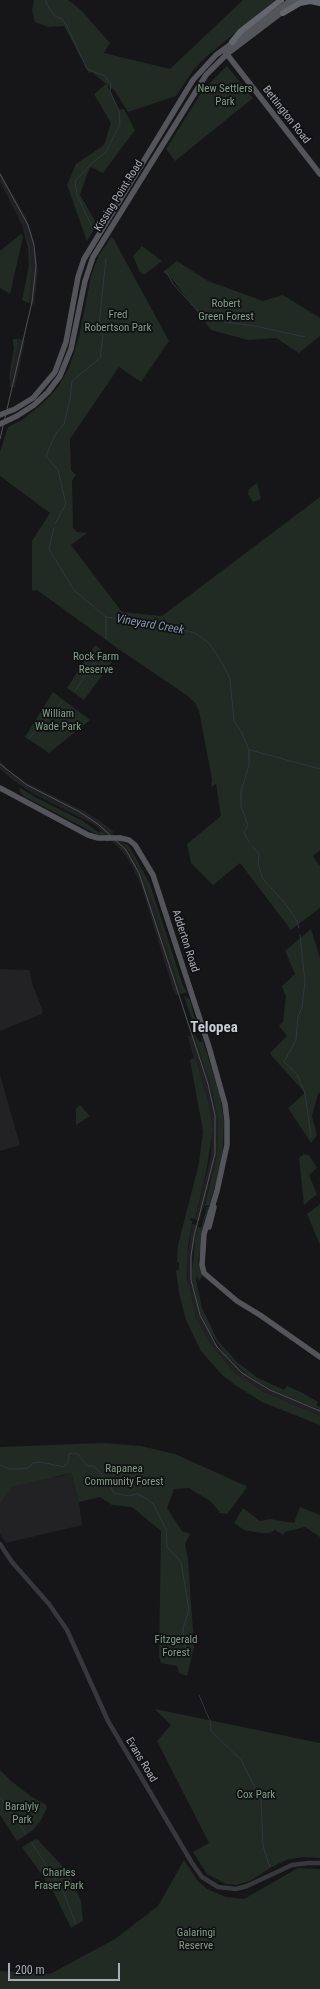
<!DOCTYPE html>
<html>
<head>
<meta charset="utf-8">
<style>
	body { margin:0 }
	#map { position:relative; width:320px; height:1989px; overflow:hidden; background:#161618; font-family:"Roboto Condensed",sans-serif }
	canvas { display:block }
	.scale { position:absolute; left:8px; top:1963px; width:112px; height:18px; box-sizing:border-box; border:2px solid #a9acb6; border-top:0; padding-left:5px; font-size:12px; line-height:14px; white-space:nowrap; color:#a9acb6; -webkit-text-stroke:3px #111113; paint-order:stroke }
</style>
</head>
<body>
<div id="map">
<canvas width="320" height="1989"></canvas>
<div class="scale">200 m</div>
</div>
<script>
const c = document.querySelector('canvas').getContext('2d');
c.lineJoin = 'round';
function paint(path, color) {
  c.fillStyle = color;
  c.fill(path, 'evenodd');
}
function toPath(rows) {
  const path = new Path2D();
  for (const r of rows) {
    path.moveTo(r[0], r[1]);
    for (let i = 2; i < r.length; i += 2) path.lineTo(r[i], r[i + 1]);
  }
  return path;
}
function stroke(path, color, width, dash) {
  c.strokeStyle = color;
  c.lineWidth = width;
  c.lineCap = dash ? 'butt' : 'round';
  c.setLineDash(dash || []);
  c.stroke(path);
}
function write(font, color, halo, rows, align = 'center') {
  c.font = font + ' "Roboto Condensed",sans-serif';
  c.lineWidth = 3.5;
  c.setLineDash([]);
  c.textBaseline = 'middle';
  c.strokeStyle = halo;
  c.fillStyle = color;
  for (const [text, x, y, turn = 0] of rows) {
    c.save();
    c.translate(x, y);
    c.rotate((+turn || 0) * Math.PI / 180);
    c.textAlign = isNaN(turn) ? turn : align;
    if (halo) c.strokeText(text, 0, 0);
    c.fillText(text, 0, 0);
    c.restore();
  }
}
paint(toPath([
	[0,172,27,219,33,238,38,271,34,305,29,303,32,273,30,245,22,224,0,182],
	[19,339,25,340,15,387,9,387],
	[0,761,7,769,25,782,86,812,100,821,114,832,112,833,131,853,141,874,156,911,181,994,176,995,173,989,141,885,132,866,123,852,95,825,32,793,13,780,0,769],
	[0,969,29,970,33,986,43,1011,42,1014,0,1031],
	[194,1034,211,1086,217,1114,218,1130,217,1154,200,1221,195,1220,210,1160,213,1130,209,1103,189,1036],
	[0,1075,20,1145,0,1151],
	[192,1224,198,1225,192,1258,195,1292,204,1320,215,1342,225,1354,250,1377,272,1390,320,1410,320,1416,272,1396,250,1384,235,1373,212,1346,196,1318,189,1293,187,1260],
	[71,1473,79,1502,82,1525,6,1543,0,1534,0,1475,58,1477]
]), '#222224');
paint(toPath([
	[34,0,68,0,82,11,110,43,104,53,170,69,243,0,275,0,207,56,194,69,176,96,128,112,115,91,107,85,119,110,124,109,135,130,103,173,91,167,87,174,80,195,97,224,87,241,67,185,76,164,104,145,111,123,94,94,106,84,92,72,89,73,64,26,48,27,35,22,32,10],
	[227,66,253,98,175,161,166,149,203,90],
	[0,182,22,224,30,245,32,273,29,303,22,300,29,266,28,247,22,225],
	[21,234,23,237,10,294,0,288,0,251],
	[111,237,113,238,169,341,141,382,119,367,70,439,71,470,76,475,72,481,73,528,77,532,87,533,71,545,122,612,162,616,320,497,320,850,313,856,320,866,320,908,291,930,240,863,213,885,191,863,187,844,221,816,216,784,211,787,212,779,199,711,195,703,188,696,120,650,37,590,32,591,32,541,50,513,0,476,0,452,8,427,22,420,43,403,58,387,69,368,79,337,91,276,98,257],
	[142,246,162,261,144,275,140,272,133,256],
	[177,261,208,281,263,301,283,295,320,318,320,336,299,353,276,338,248,340,211,330,172,279,163,272],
	[18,338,19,339,10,382,9,378,14,348,13,342,13,339,17,339,17,343],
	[257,483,261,499,253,502,248,494,249,489],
	[95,645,114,659,84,700,67,688],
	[53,692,90,720,49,753,25,737],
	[20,788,37,798,83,821,99,833,101,831,106,835,98,835,25,797,20,792],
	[120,841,129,846,150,884,183,986,187,992,181,994,156,911,141,874,131,853],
	[311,929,320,958,320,1092,318,1094,312,1116,317,1135,311,1143,288,1108,305,1093,271,1055,271,1052,287,1036,279,1026,283,1022,286,997,282,986,295,974,285,951],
	[184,996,190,1000,197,1027,195,1028],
	[194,1034,200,1042,202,1042,201,1035,220,1095,224,1121,223,1150,220,1168,210,1205,205,1206,201,1222,217,1154,218,1130,217,1114,211,1086],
	[188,1036,189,1036,209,1103,213,1130,206,1173,195,1219,191,1218,190,1220,192,1221,192,1224,188,1246,187,1278,196,1318,212,1346,235,1373,264,1392,320,1416,320,1425,262,1402,235,1385,222,1375,201,1351,186,1320,179,1293,176,1270,179,1270,179,1262,177,1262,178,1245,199,1163,203,1131,190,1060,194,1058],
	[80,1105,90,1116,76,1125,76,1109],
	[304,1154,309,1155,317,1168,309,1175,317,1194,304,1205,299,1158],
	[320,1204,320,1245,307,1214],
	[207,1207,210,1207,198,1261,202,1277,199,1281,197,1275,196,1280,202,1308,218,1341,238,1363,258,1378,284,1390,287,1386,301,1392,318,1402,316,1405,320,1407,320,1410,272,1390,250,1377,225,1354,207,1328,198,1306,192,1276,195,1240,198,1227,201,1228],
	[103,1443,141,1446,175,1454,246,1486,246,1489,227,1514,219,1513,219,1511,210,1501,189,1488,174,1489,167,1508,182,1531,190,1534,185,1544,188,1559,194,1647,187,1676,179,1673,177,1666,161,1663,159,1656,161,1531,132,1507,112,1505,100,1497,79,1502,71,1473,11,1487,0,1504,0,1447],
	[300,1507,320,1515,320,1537,305,1527,285,1532,283,1535,275,1530,270,1533,261,1533,244,1530,234,1523,243,1508,260,1521,270,1519,294,1523],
	[155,1709,320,1743,320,1858,303,1857,286,1860,270,1868,250,1881,237,1885,226,1884,207,1874,193,1852,209,1843,157,1741,171,1725],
	[0,1770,11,1781,32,1797,46,1805,47,1808,41,1820,33,1830,17,1841,0,1815],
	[36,1839,38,1840,68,1872,81,1901,83,1921,71,1928,52,1889,22,1847],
	[184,1860,198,1881,207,1889,226,1897,244,1899,298,1868,320,1869,320,1989,0,1989,0,1971,50,1974,115,1939,158,1906]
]), '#222a24');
stroke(toPath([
	[46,0,47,5,55,16,62,19,67,26,87,69,105,76,111,84,110,91,119,111,120,124,106,152,92,163,75,181,77,195,93,229],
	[166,271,173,284,196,309,210,320,255,326,305,337],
	[55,524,66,504,58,470,46,456,56,433,64,424,70,399,72,381,100,358,103,337,99,325,106,259],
	[54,528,49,549,74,590,106,617,153,623,195,633,209,643,221,661,230,679,234,721,242,733,249,750,249,765,241,791,241,806,248,825,244,833,250,843],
	[106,639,106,617],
	[75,691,101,652],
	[29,738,63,701],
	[250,750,320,769],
	[252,846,259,854,258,863,263,879,284,902,297,921,299,928],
	[300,935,305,982,302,1007,298,1017,296,1040,284,1062,297,1074,305,1093,311,1137],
	[0,1465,10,1469,20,1469,28,1468,33,1463,40,1462,64,1467,68,1462,69,1454,72,1453,78,1454,87,1466,94,1466,106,1479,114,1493,128,1496,137,1494,149,1500,154,1505,166,1529,167,1547,181,1562,189,1610,183,1628,186,1652],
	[199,1695,210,1721,211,1731,241,1760,261,1800,263,1846,270,1867],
	[0,1797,26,1834],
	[31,1842,63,1891,76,1924]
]), '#30383f', 1);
stroke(toPath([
	[0,1544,12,1562,49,1604,67,1630,108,1721,192,1863,202,1877,218,1887,236,1889,247,1886,292,1865,308,1863,320,1863]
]), '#37383c', 4.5);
stroke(toPath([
	[226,53,320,174],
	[0,415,15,409,33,398,55,372,66,342,78,277,84,259,193,80,216,55,291,0],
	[0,424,17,416,34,405,48,392,60,376,71,349,85,281,93,257,206,75,227,54,298,0],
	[0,788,88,835,98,838,107,838],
	[120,838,129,840,135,845,153,875,209,1047,225,1104,227,1120,227,1145,217,1191,204,1234,202,1265,204,1273,237,1301,260,1315,320,1357],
	[209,1227,214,1207]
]), '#54555b', 5.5);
stroke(toPath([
	[283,13,300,3,310,1,320,3],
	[232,42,241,31,281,0]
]), '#64666d', 6);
stroke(toPath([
	[0,174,28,225,34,245,36,266,32,302,0,439],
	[0,764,27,785,78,811,98,824,126,850,139,873,208,1084,215,1115,215,1154,194,1236,191,1256,191,1280,200,1315,217,1347,242,1373,270,1390,320,1411]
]), '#505257', 1);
stroke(toPath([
	[107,838,120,838]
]), '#54555b', 5.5);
write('11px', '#829f86', '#111113', [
	["New Settlers",225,89],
	["Park",225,102],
	["Robert",226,304],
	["Green Forest",226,317],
	["Fred",118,315],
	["Robertson Park",118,328],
	["Rock Farm",96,657],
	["Reserve",96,670],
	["William",58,714],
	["Wade Park",58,727],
	["Rapanea",124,1469],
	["Community Forest",124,1482],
	["Fitzgerald",176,1640],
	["Forest",176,1653],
	["Cox Park",256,1795],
	["Baralyly",22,1807],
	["Park",22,1820],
	["Charles",59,1873],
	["Fraser Park",59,1886],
	["Galaringi",196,1933],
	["Reserve",196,1946]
]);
write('11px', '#a9acb6', '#111113', [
	["Bettington Road",286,115,52],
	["Kissing Point Road",119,196,-58],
	["Adderton Road",185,941,72],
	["Evans Road",141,1760,59]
]);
write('italic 12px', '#8397ae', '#111113', [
	["Vineyard Creek",150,625,10]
]);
write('bold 15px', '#caccd3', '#111113', [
	["Telopea",214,1028]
]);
</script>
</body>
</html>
